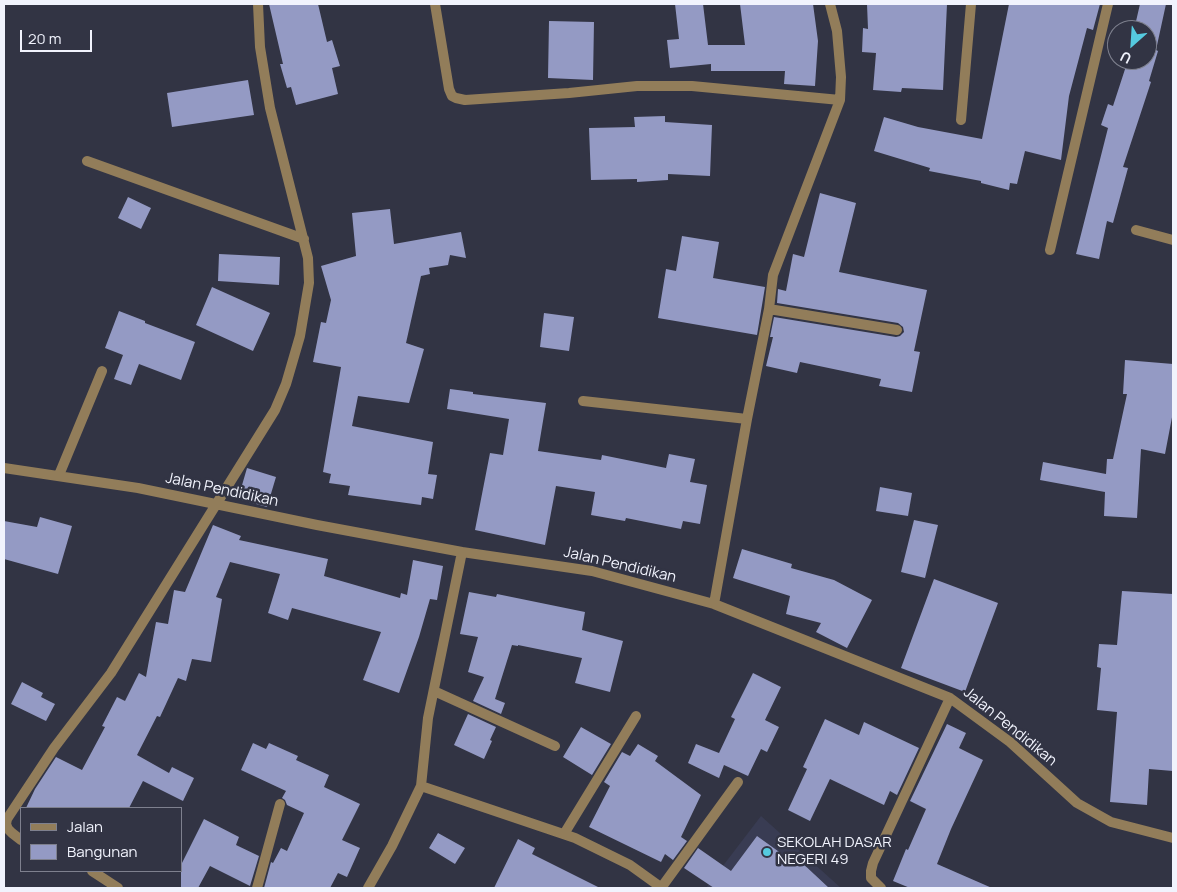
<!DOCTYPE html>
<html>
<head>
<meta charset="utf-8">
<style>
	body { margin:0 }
	#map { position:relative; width:1177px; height:892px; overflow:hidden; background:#323444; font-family:Manrope,sans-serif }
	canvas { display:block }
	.frame { position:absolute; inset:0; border:5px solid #f1f3fd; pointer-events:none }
	.legend { position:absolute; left:20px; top:807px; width:162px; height:65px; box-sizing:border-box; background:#323444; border:1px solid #7e808e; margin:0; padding:6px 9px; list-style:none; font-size:15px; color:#f1f3fd }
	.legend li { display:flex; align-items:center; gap:10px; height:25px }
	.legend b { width:25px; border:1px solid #7e808e }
	.north { position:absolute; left:1107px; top:20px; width:50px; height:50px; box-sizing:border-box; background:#323444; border:1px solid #7e808e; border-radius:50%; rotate:206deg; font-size:14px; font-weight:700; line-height:20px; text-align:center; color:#f1f3fd }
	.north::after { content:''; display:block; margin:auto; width:18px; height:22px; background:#55cadf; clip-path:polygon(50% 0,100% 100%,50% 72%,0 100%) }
	.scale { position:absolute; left:20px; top:30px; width:72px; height:22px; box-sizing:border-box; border:2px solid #f1f3fd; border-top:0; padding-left:6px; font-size:15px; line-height:18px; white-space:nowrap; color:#f1f3fd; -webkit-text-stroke:4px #323444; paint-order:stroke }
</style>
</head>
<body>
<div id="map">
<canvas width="1177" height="892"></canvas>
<div class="frame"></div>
<ul class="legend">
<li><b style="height:6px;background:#927d5a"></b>Jalan</li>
<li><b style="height:14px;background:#949ac4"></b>Bangunan</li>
</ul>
<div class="north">U</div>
<div class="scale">20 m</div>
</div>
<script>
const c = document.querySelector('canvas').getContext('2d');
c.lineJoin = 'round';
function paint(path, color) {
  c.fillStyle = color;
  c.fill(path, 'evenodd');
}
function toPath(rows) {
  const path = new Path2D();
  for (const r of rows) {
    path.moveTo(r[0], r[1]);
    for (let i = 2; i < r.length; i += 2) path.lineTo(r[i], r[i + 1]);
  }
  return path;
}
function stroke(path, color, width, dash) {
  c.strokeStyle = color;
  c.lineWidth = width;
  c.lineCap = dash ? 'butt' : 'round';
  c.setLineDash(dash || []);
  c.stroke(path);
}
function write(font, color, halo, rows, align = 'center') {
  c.font = font + ' Manrope,sans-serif';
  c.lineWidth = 5;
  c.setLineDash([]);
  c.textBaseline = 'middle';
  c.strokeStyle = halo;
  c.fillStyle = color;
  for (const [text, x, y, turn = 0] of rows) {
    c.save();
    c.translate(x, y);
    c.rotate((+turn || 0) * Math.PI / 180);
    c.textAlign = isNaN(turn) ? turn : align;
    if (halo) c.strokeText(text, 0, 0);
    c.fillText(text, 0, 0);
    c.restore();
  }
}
paint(toPath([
	[761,816,841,888,706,888]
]), '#393c53');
paint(toPath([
	[269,4,318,4,327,42,332,40,340,66,332,68,338,94,296,105,291,87,287,88,280,64,283,64],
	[675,4,703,4,708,45,745,45,740,4,813,4,818,41,815,86,784,84,785,71,711,71,711,64,670,68,667,40,679,39],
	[867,4,947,4,943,90,902,88,901,92,873,90,876,53,862,52,863,28,868,29],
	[1009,4,1100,4,1093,30,1087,28,1069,96,1061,160,1025,151,1017,184,1010,183,1009,190,981,183,981,181,929,171,930,168,874,151,884,117,918,127,982,139],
	[1140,4,1166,4,1156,50,1158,51,1149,81,1151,82,1123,167,1128,168,1113,223,1107,221,1099,259,1076,254,1108,128,1101,125,1108,104,1113,106,1128,60,1147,60,1147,30,1134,30],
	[549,21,594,22,593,80,548,78],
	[248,80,254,115,172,127,167,93],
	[665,116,665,122,712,125,710,176,668,174,668,180,637,182,637,179,591,180,589,128,635,127,634,117],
	[820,193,856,203,839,272,927,290,914,351,920,352,912,392,879,386,881,379,800,362,797,373,766,366,773,337,770,337,774,317,896,337,900,336,904,332,903,327,898,323,777,303,778,289,786,291,793,254,804,257],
	[128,197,151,208,141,229,118,218],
	[390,209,394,244,461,232,466,258,450,255,448,265,429,268,430,274,421,276,406,343,424,349,409,403,358,396,352,426,433,442,428,474,437,475,433,499,422,497,421,505,348,495,350,486,329,483,331,474,323,472,341,367,313,362,321,322,326,323,331,300,321,266,356,256,352,213],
	[682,236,719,242,713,278,765,287,757,335,658,318,666,269,676,271],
	[219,254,280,257,279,285,218,281],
	[212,287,270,313,253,351,196,325],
	[119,311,145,321,145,323,195,342,181,380,139,364,131,385,114,379,123,355,105,348],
	[544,313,574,317,569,351,540,347],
	[1125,360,1173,364,1173,412,1165,454,1141,449,1137,518,1104,516,1105,492,1040,480,1043,462,1106,474,1107,459,1113,459,1127,394,1123,394],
	[450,389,473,392,473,394,546,403,538,451,601,460,602,455,666,468,669,454,695,459,690,482,707,485,700,524,683,521,681,529,626,518,625,521,591,515,595,492,556,486,545,545,475,530,490,453,503,455,509,419,447,409],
	[247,468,276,477,267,507,238,499],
	[880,487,912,493,908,516,876,511],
	[40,517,72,526,58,574,4,559,4,521,37,527],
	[914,520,938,525,925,578,901,572],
	[213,525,241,536,239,540,328,559,324,576,400,598,401,593,407,595,413,560,443,566,437,600,430,599,419,637,399,693,363,680,381,632,292,608,288,620,268,613,280,574,230,562,216,597,222,599,211,662,192,659,186,681,178,678,160,717,157,716,137,755,169,773,172,767,194,778,183,801,143,781,129,808,26,808,35,789,56,757,82,770,105,727,102,726,117,697,125,701,139,673,146,677,156,622,168,624,174,590,185,592],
	[742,549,792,564,791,568,834,580,872,600,847,648,816,632,821,623,786,614,790,596,733,578],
	[934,579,998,603,965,692,901,668],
	[1122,591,1173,594,1173,771,1149,769,1147,805,1110,802,1117,712,1097,710,1101,668,1097,667,1099,644,1117,645],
	[469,592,496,597,497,594,585,612,582,630,623,641,610,692,575,683,582,658,518,645,518,646,512,645,495,699,505,703,501,714,473,701,484,677,468,672,478,637,460,634],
	[753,673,781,687,765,720,779,727,767,752,761,749,748,776,724,765,719,778,688,763,696,744,719,753,735,719,731,717],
	[22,682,43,693,41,697,55,704,46,721,11,704],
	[468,714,496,727,490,740,492,741,484,759,454,745],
	[825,719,859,735,864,722,919,748,897,795,890,791,884,805,830,779,810,821,788,810,807,769,803,767],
	[947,724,966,733,959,748,983,760,951,829,937,864,992,888,910,888,893,881,906,849,908,850,926,809,910,801],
	[581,727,611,744,592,775,563,757],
	[253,743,266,749,269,743,298,756,296,760,329,775,324,787,360,804,342,840,360,848,347,877,338,873,330,888,264,888,271,862,273,863,281,848,287,851,304,813,287,805,285,800,282,798,286,791,241,770],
	[638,744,658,756,655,761,701,795,681,837,687,841,673,860,665,854,661,862,589,827,610,786,604,782,622,752,630,756],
	[204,819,239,837,236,845,259,856,250,886,210,866,198,888,181,888,181,865],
	[438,833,465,848,455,864,429,848],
	[757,836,796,864,799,860,829,888,714,888,684,868,698,848,731,871],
	[518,839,535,848,532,854,600,888,494,888]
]), '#949ac4');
stroke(toPath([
	[435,4,449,89,452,96,456,98,465,100,569,93,637,86,692,86,840,100],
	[961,120,971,4],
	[87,161,304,239],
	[1136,230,1173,240],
	[1050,250,1108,4],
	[769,309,897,330],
	[583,401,747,419],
	[4,468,138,488,317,525,462,552,592,571,714,604,950,698,1010,742,1077,803,1111,822,1173,838],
	[59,475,102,371],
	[714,604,747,419,769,309,773,275,840,100,841,77,837,31,830,4],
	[434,691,555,746],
	[421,786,575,838,630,865,662,888],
	[564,834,636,716],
	[21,840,12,833,8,829,6,824,7,819,54,748,111,673,275,410,286,384,300,336,309,283,308,258,270,108,260,47,258,4],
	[92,871,118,888],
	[257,888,280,804],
	[368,888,392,846,421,786,428,718,462,552],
	[661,888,738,782],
	[881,888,871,878,871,871,873,863,950,698]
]), '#927d5a', 10);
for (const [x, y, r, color] of [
	[767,852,5,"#55cadf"]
]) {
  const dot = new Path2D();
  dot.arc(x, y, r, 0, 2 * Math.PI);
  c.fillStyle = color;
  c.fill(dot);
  stroke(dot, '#323444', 2);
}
write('15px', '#f1f3fd', '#323444', [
	["Jalan Pendidikan",222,490,12],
	["Jalan Pendidikan",620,565,13],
	["Jalan Pendidikan",1010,727,39]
]);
write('15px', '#f1f3fd', '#323444', [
	["SEKOLAH DASAR",777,843],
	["NEGERI 49",777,860]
], 'left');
</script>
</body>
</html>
